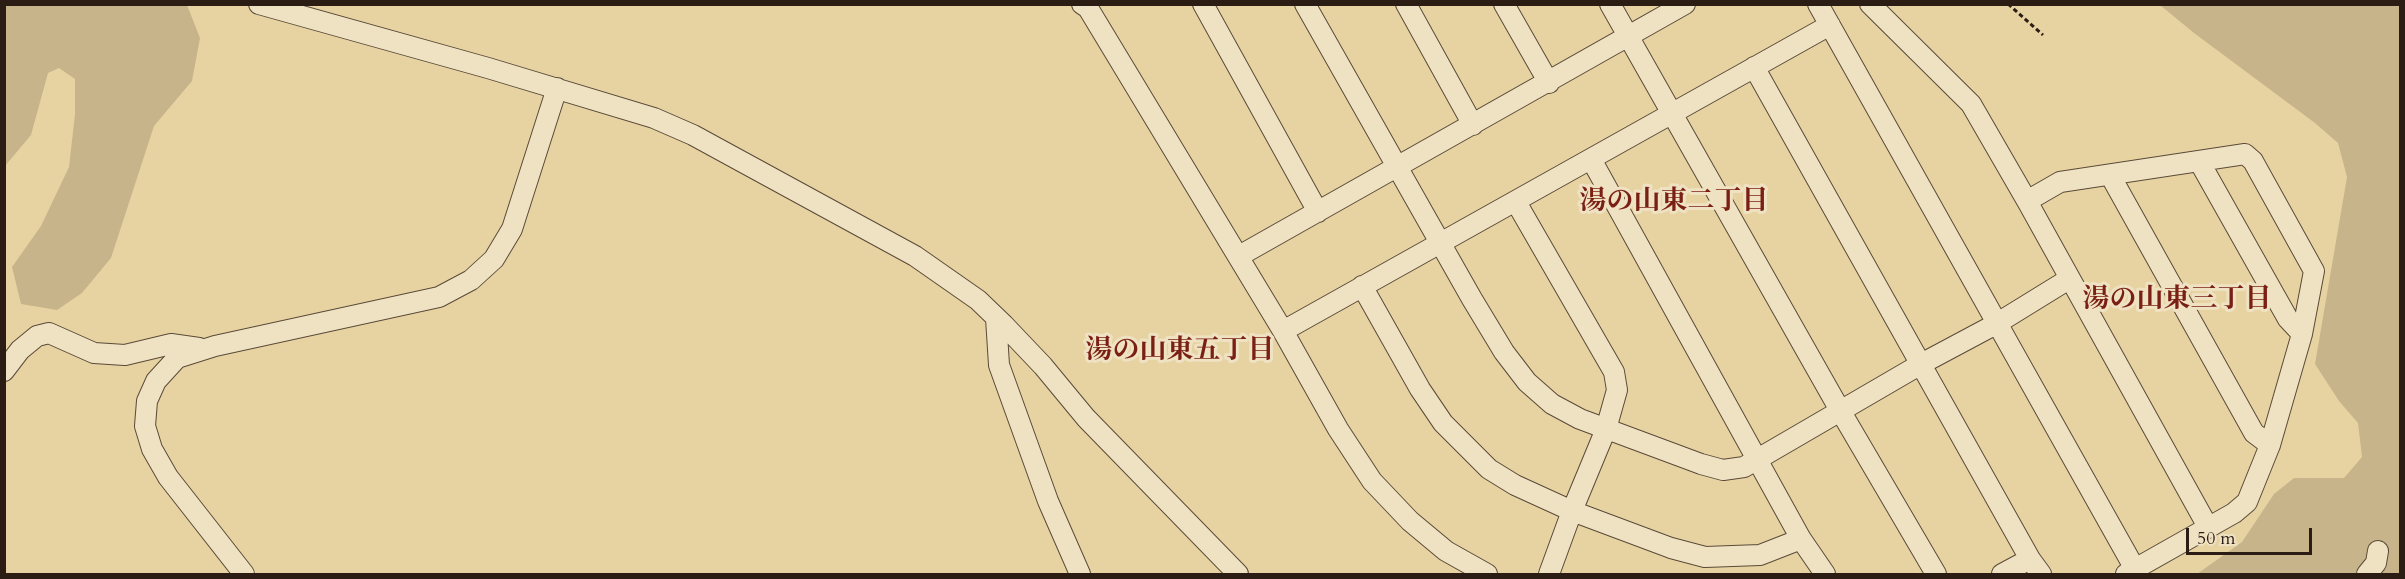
<!DOCTYPE html>
<html>
<head>
<meta charset="utf-8">
<style>
	body { margin:0 }
	#map { position:relative; width:2405px; height:579px; overflow:hidden; background:#e7d3a2; font-family:Cardo,serif }
	canvas { display:block }
	.frame { position:absolute; inset:0; border:6px solid #2b1c14; pointer-events:none }
	.scale { position:absolute; left:2186px; top:528px; width:126px; height:27px; box-sizing:border-box; border:3px solid #2b1c14; border-top:0; padding-left:8px; font-size:18px; line-height:21px; white-space:nowrap; color:#2b1c14; -webkit-text-stroke:4px #efe2c3; paint-order:stroke }
</style>
</head>
<body>
<div id="map">
<canvas width="2405" height="579"></canvas>
<div class="frame"></div>
<div class="scale">50 m</div>
</div>
<script>
const c = document.querySelector('canvas').getContext('2d');
c.lineJoin = 'round';
function paint(path, color) {
  c.fillStyle = color;
  c.fill(path, 'evenodd');
}
function toPath(rows) {
  const path = new Path2D();
  for (const r of rows) {
    path.moveTo(r[0], r[1]);
    for (let i = 2; i < r.length; i += 2) path.lineTo(r[i], r[i + 1]);
  }
  return path;
}
function stroke(path, color, width, dash) {
  c.strokeStyle = color;
  c.lineWidth = width;
  c.lineCap = dash ? 'butt' : 'round';
  c.setLineDash(dash || []);
  c.stroke(path);
}
function write(font, color, halo, rows, align = 'center') {
  c.font = font + ' Cardo,"Noto Serif JP",serif';
  c.lineWidth = 6;
  c.setLineDash([]);
  c.textBaseline = 'middle';
  c.strokeStyle = halo;
  c.fillStyle = color;
  for (const [text, x, y, turn = 0] of rows) {
    c.save();
    c.translate(x, y);
    c.rotate((+turn || 0) * Math.PI / 180);
    c.textAlign = isNaN(turn) ? turn : align;
    if (halo) c.strokeText(text, 0, 0);
    c.fillText(text, 0, 0);
    c.restore();
  }
}
paint(toPath([
	[5,4,187,5,200,38,192,81,154,126,111,258,82,293,57,310,21,304,12,267,41,226,69,167,75,114,75,79,59,68,48,73,31,135,5,166],
	[2160,5,2400,5,2400,574,2197,574,2242,542,2274,494,2294,478,2344,478,2362,457,2358,423,2339,401,2315,364,2347,177,2338,143,2315,123,2194,33]
]), '#c7b48a');
const minor = toPath([
	[259,4,488,68,654,118,693,135,915,256,978,300,1004,325,1043,366,1086,418,1238,574],
	[1082,4,1088,8,1283,331,1338,429,1372,481,1410,521,1446,551,1487,574],
	[1203,4,1318,212],
	[1305,4,1472,299,1504,352,1527,382,1552,404,1580,419,1701,464,1723,470,1744,467,1921,364,1996,324,2069,279],
	[1406,4,1473,125],
	[1504,4,1549,83],
	[1610,4,1841,412,1936,574],
	[1818,4,2135,569],
	[1870,4,1971,104,2027,201,2060,182,2245,154,2253,161,2314,271,2302,334,2270,445,2247,502,2234,513,2126,574],
	[1754,67,2030,559],
	[1591,159,1801,539,1825,574],
	[2199,161,2288,319,2302,334],
	[2110,175,2254,433,2270,445],
	[2027,201,2208,527],
	[1516,202,1614,372,1617,390,1606,429,1572,511,1549,574],
	[1239,256,1685,4],
	[1362,286,1420,389,1443,423,1489,469,1515,485,1572,511,1671,548,1705,557,1760,555,1801,539],
	[996,318,999,365,1048,501,1080,574],
	[1283,331,1830,25],
	[4,371,20,350,37,336,49,333,94,353,125,355,171,344,199,348],
	[244,574,168,477,152,449,145,426,147,401,156,381,177,358,215,346,439,297,471,280,494,259,512,229,557,88],
	[2002,574,2030,559,2041,574],
	[2367,574,2376,563,2378,551]
]);
stroke(minor, '#5a4a38', 22);
stroke(toPath([
	[2008,4,2043,35]
]), '#2b1c14', 3, [4.5, 3]);
stroke(minor, '#efe2c3', 20);
write('bold 27px', '#7a1f14', '#efe2c3', [
	["湯の山東二丁目",1674,203],
	["湯の山東三丁目",2177,301],
	["湯の山東五丁目",1180,352]
]);
</script>
</body>
</html>
